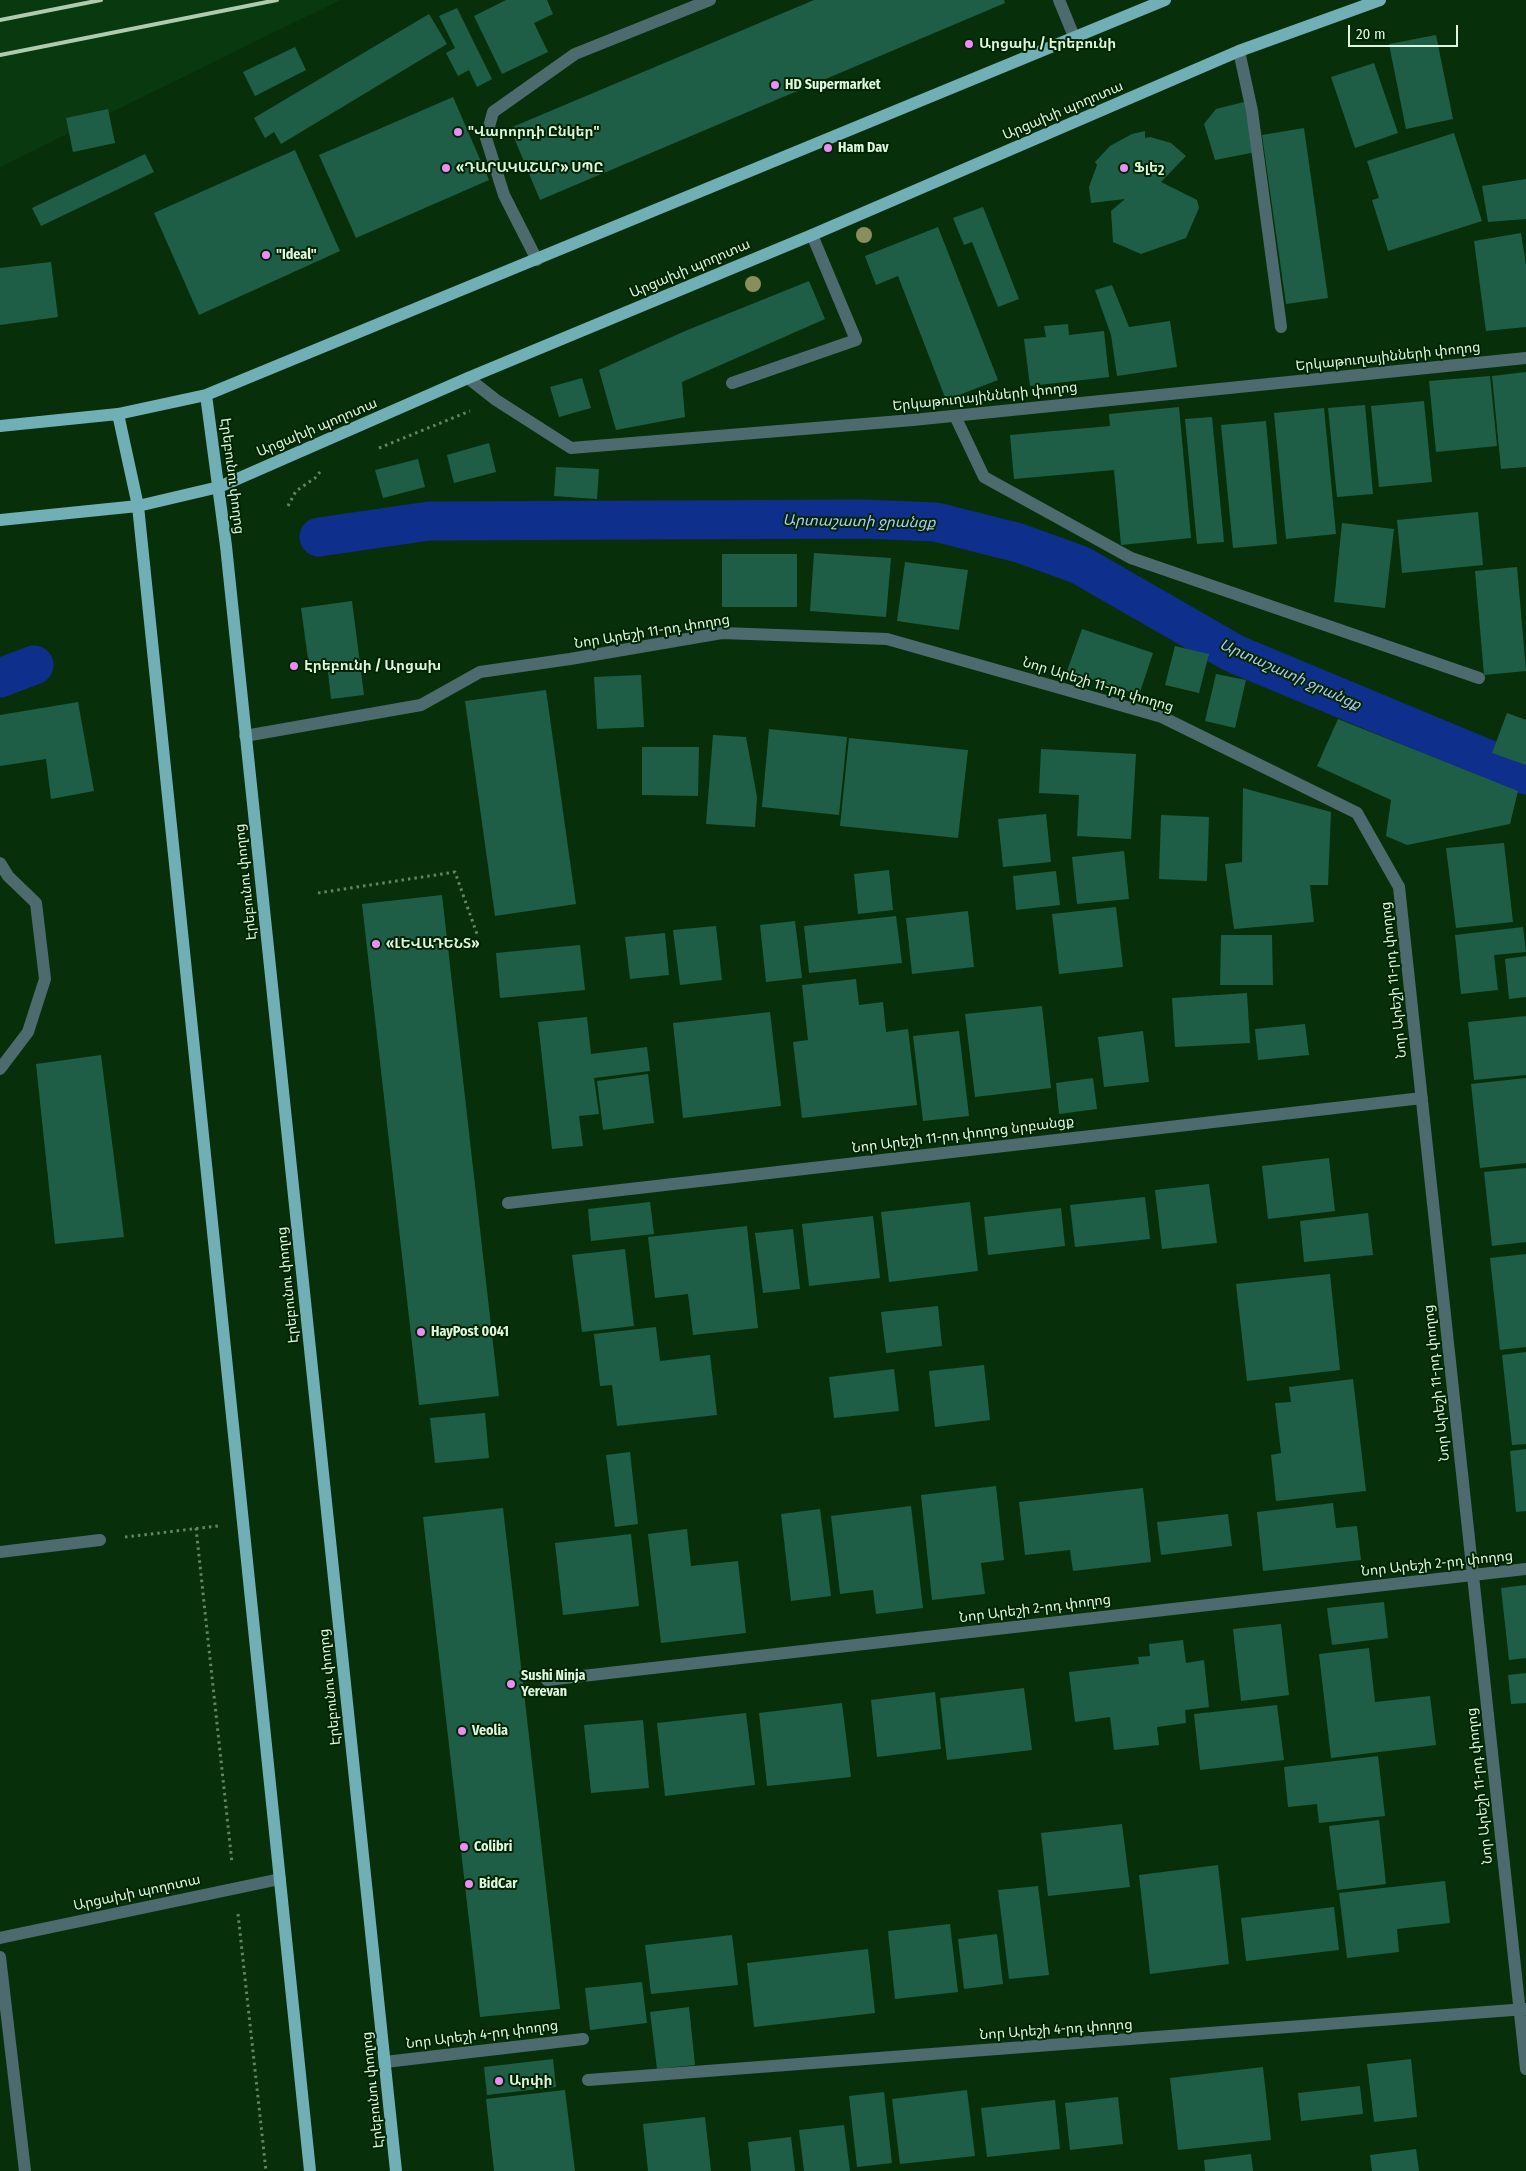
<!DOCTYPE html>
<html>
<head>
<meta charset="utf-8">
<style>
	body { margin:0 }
	#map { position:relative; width:1526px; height:2171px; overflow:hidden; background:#07300a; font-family:"Fira Sans Condensed",sans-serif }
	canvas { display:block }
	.scale { position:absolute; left:1348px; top:25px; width:110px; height:22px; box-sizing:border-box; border:2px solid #dff5de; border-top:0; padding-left:6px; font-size:15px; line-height:18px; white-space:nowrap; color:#dff5de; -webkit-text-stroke:4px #002502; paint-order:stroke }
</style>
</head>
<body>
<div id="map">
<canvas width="1526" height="2171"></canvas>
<div class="scale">20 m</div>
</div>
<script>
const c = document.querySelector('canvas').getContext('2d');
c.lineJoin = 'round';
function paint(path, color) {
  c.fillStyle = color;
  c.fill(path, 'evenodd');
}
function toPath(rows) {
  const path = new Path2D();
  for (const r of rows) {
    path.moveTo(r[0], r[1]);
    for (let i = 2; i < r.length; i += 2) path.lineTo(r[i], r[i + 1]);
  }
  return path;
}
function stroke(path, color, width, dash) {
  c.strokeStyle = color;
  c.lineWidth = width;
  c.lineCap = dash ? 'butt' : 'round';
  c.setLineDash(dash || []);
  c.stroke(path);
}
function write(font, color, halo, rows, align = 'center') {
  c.font = font + ' "Fira Sans Condensed","Noto Sans Armenian",sans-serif';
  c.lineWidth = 4;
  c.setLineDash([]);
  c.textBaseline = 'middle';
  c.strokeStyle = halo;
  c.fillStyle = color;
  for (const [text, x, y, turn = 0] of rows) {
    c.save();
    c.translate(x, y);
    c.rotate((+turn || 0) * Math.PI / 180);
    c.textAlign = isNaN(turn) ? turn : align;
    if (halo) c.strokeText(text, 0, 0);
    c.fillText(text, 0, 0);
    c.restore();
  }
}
paint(toPath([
	[0,0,340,0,0,167]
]), '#09390e');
stroke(toPath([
	[319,537,429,521,864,519,936,522,1019,543,1080,565,1235,654,1526,775],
	[0,678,34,665]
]), '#0e2f8c', 39);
paint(toPath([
	[506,0,547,0,553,14,534,23,548,52,502,74,474,16],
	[814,0,1004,0,1005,3,540,200,510,128],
	[457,8,492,79,477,87,469,70,458,76,446,53,455,48,439,16],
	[429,14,447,44,281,144,274,132,265,138,254,118],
	[1436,35,1453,119,1406,129,1389,44],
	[295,47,306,70,255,96,243,72],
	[1374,63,1398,133,1355,148,1331,77],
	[453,97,489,180,356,238,319,155],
	[1244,102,1256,152,1215,160,1204,124,1216,109],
	[108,109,115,143,73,152,66,118],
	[1304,128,1328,298,1286,304,1262,135],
	[1145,131,1145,138,1150,137,1171,143,1186,156,1161,182,1197,200,1199,208,1186,238,1141,254,1113,242,1111,211,1125,199,1091,203,1089,187,1097,165,1095,162,1110,146,1132,134],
	[1454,133,1482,221,1388,251,1372,200,1379,198,1367,161],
	[295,150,340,251,199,315,154,213],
	[145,154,154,172,41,226,32,208],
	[1526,179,1526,219,1488,222,1482,186],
	[983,207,1019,299,998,307,972,242,964,245,953,218],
	[938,227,998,380,946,400,898,276,876,285,865,256],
	[1521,233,1526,265,1526,327,1486,331,1474,241],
	[51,262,58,317,0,325,0,268],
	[809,281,825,319,682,382,685,417,616,430,599,370,685,331],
	[1112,285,1129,327,1170,321,1177,367,1117,376,1111,335,1095,290],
	[1068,324,1069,335,1104,331,1109,377,1030,386,1024,339,1046,337,1044,326],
	[1526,372,1526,467,1501,469,1492,376],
	[1490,376,1497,446,1436,452,1429,381],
	[582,378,591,408,559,417,550,387],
	[1424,401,1432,482,1379,487,1371,406],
	[1365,405,1373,494,1337,497,1328,408],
	[1179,407,1191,538,1121,545,1114,470,1014,479,1010,435,1110,426,1109,414],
	[1324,408,1336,534,1286,539,1274,413],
	[1212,417,1224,542,1197,544,1185,419],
	[1266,421,1277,544,1233,548,1221,425],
	[489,443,496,472,454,483,447,455],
	[418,459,425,487,383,498,375,470],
	[556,467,599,469,597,499,554,496],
	[1478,512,1483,565,1402,573,1397,520],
	[1342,523,1394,529,1385,608,1334,602],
	[814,553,891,558,886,617,810,611],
	[722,554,797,554,797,607,722,607],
	[905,562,968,570,959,630,897,621],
	[1517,567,1526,671,1484,675,1475,571],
	[352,601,364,695,331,699,327,663,309,666,301,608],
	[1082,629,1153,653,1139,695,1067,671],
	[1175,646,1209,654,1199,693,1165,685],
	[1216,674,1246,680,1235,728,1205,721],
	[641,675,644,727,597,729,594,677],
	[546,690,576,904,495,916,465,701],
	[78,702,94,791,51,799,46,759,0,766,0,715],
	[1507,713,1526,720,1526,765,1492,753],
	[1338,719,1518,791,1510,824,1407,845,1386,836,1391,800,1317,766],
	[769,729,847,737,839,815,762,807],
	[713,735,746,737,757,797,755,827,706,824],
	[849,738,968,750,958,838,840,826],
	[642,747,699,747,698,796,642,795],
	[1041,749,1136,754,1131,839,1077,836,1079,795,1039,793],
	[1243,788,1331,812,1328,885,1310,885,1314,922,1234,929,1225,864,1242,862],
	[1046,814,1051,862,1003,867,998,819],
	[1161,815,1209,817,1207,881,1159,879],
	[1504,843,1513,922,1456,928,1446,848],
	[1124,851,1129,899,1077,904,1072,857],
	[889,870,893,910,858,914,854,874],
	[1056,871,1060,905,1016,910,1013,876],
	[442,895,499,1396,419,1405,362,904],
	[1116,907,1123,967,1059,974,1052,914],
	[968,911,974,967,912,974,906,918],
	[896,916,902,963,809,973,804,926],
	[795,921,802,978,766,982,760,925],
	[716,926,722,980,680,985,673,930],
	[1523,927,1526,952,1494,955,1498,990,1461,994,1455,935],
	[665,933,669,975,630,979,625,937],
	[1221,935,1272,935,1273,985,1220,985],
	[580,945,585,990,500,998,496,953],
	[1526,956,1526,997,1509,999,1505,959],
	[856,979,859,1005,883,1002,886,1032,908,1029,917,1105,802,1118,793,1042,808,1040,802,985],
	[1247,993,1250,1043,1175,1047,1172,998],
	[1042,1006,1051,1088,975,1097,965,1014],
	[770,1012,781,1106,683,1118,673,1023],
	[1526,1016,1526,1075,1474,1080,1468,1022],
	[587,1017,591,1054,647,1047,650,1071,594,1078,599,1114,579,1116,583,1146,552,1149,538,1022],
	[1305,1024,1309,1055,1258,1060,1255,1029],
	[959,1031,969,1116,923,1121,913,1036],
	[1143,1031,1149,1082,1104,1087,1098,1037],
	[101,1055,124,1237,55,1244,36,1064],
	[648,1074,654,1123,603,1130,597,1081],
	[1093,1078,1097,1109,1059,1114,1056,1083],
	[1526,1078,1526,1163,1480,1168,1471,1084],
	[1329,1158,1335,1211,1268,1219,1262,1166],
	[1526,1168,1526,1242,1492,1246,1484,1172],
	[1209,1184,1217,1243,1162,1249,1155,1190],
	[1145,1197,1150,1239,1075,1247,1070,1205],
	[650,1202,654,1234,591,1241,588,1209],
	[970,1202,978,1271,889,1282,881,1212],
	[1061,1208,1065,1246,988,1255,984,1217],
	[1368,1213,1373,1255,1304,1262,1300,1221],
	[873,1216,880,1278,809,1286,802,1224],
	[747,1226,758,1328,693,1335,688,1294,655,1298,648,1237],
	[793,1229,800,1289,763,1293,755,1233],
	[625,1249,634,1326,582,1332,572,1255],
	[1526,1254,1526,1347,1500,1350,1490,1258],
	[1330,1274,1340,1370,1247,1381,1236,1284],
	[938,1306,942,1346,886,1353,881,1312],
	[656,1327,660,1361,710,1355,717,1415,617,1426,612,1385,600,1386,594,1334],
	[1526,1352,1526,1444,1512,1445,1502,1355],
	[984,1365,990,1420,935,1427,929,1371],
	[894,1369,899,1411,834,1418,829,1377],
	[1353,1379,1366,1491,1276,1501,1271,1455,1281,1453,1275,1403,1291,1402,1289,1387],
	[485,1413,489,1458,435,1463,430,1418],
	[1526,1449,1526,1511,1516,1512,1510,1451],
	[630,1452,638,1524,615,1527,606,1455],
	[996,1486,1004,1560,981,1563,985,1594,932,1600,921,1495],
	[1143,1488,1151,1562,1073,1571,1070,1550,1025,1555,1019,1502],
	[1333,1503,1336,1528,1357,1526,1361,1560,1263,1571,1257,1512],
	[911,1506,923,1608,876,1614,873,1590,840,1594,831,1516],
	[503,1508,560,2009,480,2017,423,1517],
	[820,1509,831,1596,791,1601,781,1514],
	[1228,1514,1232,1546,1161,1555,1157,1522],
	[687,1529,691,1566,738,1561,746,1633,661,1643,648,1534],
	[631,1534,639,1606,563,1615,555,1543],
	[1526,1585,1526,1658,1509,1660,1501,1588],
	[1384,1602,1388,1638,1332,1645,1327,1608],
	[1281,1624,1289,1695,1241,1701,1233,1629],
	[1183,1640,1186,1663,1204,1660,1209,1707,1185,1710,1186,1723,1157,1727,1159,1745,1114,1750,1110,1717,1075,1722,1069,1672,1139,1664,1138,1657,1150,1656,1149,1644],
	[1369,1648,1375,1702,1430,1696,1436,1745,1331,1758,1319,1654],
	[1526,1673,1526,1703,1511,1704,1508,1675],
	[1024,1688,1032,1750,947,1760,940,1698],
	[935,1692,941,1749,877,1757,871,1700],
	[842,1703,851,1777,767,1786,759,1713],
	[1277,1705,1284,1760,1200,1770,1194,1714],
	[746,1713,755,1785,665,1796,657,1723],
	[643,1720,649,1788,591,1793,584,1725],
	[1378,1756,1385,1816,1319,1823,1317,1804,1288,1807,1284,1767],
	[1379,1820,1386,1884,1337,1890,1329,1826],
	[1122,1824,1130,1887,1048,1896,1041,1833],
	[1218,1865,1229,1964,1150,1974,1139,1875],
	[1445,1881,1450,1923,1397,1929,1399,1952,1347,1958,1339,1893],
	[1038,1886,1049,1975,1009,1979,998,1890],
	[1334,1907,1339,1950,1246,1961,1241,1918],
	[950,1924,958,1992,895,1999,888,1931],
	[997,1934,1003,1984,964,1989,958,1939],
	[732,1935,738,1985,651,1994,645,1945],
	[868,1949,875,2013,754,2027,747,1963],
	[642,1982,647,2023,590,2030,585,1988],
	[689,2007,695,2065,657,2069,650,2012],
	[553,2059,556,2087,487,2095,484,2067],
	[1411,2059,1417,2117,1374,2122,1367,2064],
	[1263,2067,1271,2140,1178,2150,1170,2078],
	[1360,2086,1363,2114,1301,2121,1298,2093],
	[565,2090,575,2171,494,2171,486,2099],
	[967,2090,975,2156,900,2164,892,2099],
	[884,2092,892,2163,857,2167,849,2096],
	[1118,2097,1123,2144,1070,2150,1065,2103],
	[1055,2100,1060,2149,987,2157,981,2108],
	[705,2117,711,2171,648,2171,643,2124],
	[844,2125,850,2171,804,2171,799,2130],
	[791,2137,795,2171,751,2171,748,2142],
	[1416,2149,1419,2171,1372,2171,1370,2155],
	[1251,2154,1253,2171,1205,2171,1204,2160]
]), '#1e5e46');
stroke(toPath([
	[379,448,470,411],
	[288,506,296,491,315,478,320,472],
	[318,893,455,872,477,934],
	[196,1528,232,1863],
	[125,1537,218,1526],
	[238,1914,266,2171]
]), '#638465', 3, [2.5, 4]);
stroke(toPath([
	[1059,0,1075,39],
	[1239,51,1252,111,1281,327],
	[537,260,504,195,486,138,493,112,575,54,710,0],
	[468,378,496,400,571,448,913,420,1526,358],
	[732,383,856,340,812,235],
	[955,416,984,477,1131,558,1479,678],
	[245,736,421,705,480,672,570,659,722,633,887,639,1162,717,1357,813,1399,887,1526,2069],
	[0,863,8,876,36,903,45,979,28,1032,0,1069],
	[508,1203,1422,1098],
	[0,1552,100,1540],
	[547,1680,1526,1569],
	[0,1938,280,1879],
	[0,1957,25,2171],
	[385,2062,583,2039],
	[588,2080,1526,2009]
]), '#4d6b6e', 12);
stroke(toPath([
	[206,395,226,546,396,2171],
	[118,414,138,506,310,2171],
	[0,426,118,414,206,395,1165,0],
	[0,520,138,506,219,487,468,378,812,235,1239,51,1380,0]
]), '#70afb6', 12);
stroke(toPath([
	[0,20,101,0],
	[0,55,277,0]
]), '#b0cab0', 4);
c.fillStyle = '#8a8e5f';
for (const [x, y] of [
	[864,235],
	[753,284]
]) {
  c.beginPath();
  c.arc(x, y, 8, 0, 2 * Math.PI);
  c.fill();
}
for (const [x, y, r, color] of [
	[969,44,5,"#ef8bf7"],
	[775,85,5,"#ef8bf7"],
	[458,132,5,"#ef8bf7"],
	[828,148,5,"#ef8bf7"],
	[446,168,5,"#ef8bf7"],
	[1124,168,5,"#ef8bf7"],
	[266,255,5,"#ef8bf7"],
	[294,666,5,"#ef8bf7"],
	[376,944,5,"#ef8bf7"],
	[421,1332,5,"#ef8bf7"],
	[511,1684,5,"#ef8bf7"],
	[462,1731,5,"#ef8bf7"],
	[464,1847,5,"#ef8bf7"],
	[469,1884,5,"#ef8bf7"],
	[499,2081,5,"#ef8bf7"]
]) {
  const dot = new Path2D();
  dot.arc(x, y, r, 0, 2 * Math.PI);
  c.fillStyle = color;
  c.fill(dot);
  stroke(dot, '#002502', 2);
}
write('bold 14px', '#dff5de', '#002502', [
	["Արցախ / Էրեբունի",979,44],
	["HD Supermarket",785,85],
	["\"Վարորդի Ընկեր\"",468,132],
	["Ham Dav",838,148],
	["«ԴԱՐԱԿԱՇԱՐ» ՍՊԸ",456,168],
	["Ֆլեշ",1134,168],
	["\"Ideal\"",276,255],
	["Էրեբունի / Արցախ",304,666],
	["«ԼԵՎԱԴԵՆՏ»",386,944],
	["HayPost 0041",431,1332],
	["Sushi Ninja",521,1676],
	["Yerevan",521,1692],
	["Veolia",472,1731],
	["Colibri",474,1847],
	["BidCar",479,1884],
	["Արփի",509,2081]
], 'left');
write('14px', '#dff5de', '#002502', [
	["Արցախի պողոտա",1063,111,-23],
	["Արցախի պողոտա",690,269,-23],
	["Երկաթուղայինների փողոց",1388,357,-6],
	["Երկաթուղայինների փողոց",985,397,-6],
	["Արցախի պողոտա",317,428,-23],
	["Էրեբունու փողոց",232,476,83],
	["Նոր Արեշի 11-րդ փողոց",652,632,-9],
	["Նոր Արեշի 11-րդ փողոց",1098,685,17],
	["Էրեբունու փողոց",246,882,-96],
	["Նոր Արեշի 11-րդ փողոց",1394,980,-96],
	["Նոր Արեշի 11-րդ փողոց նրբանցք",963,1135,-7],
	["Էրեբունու փողոց",288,1285,-96],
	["Նոր Արեշի 11-րդ փողոց",1437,1383,-96],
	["Նոր Արեշի 2-րդ փողոց",1437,1564,-6],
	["Նոր Արեշի 2-րդ փողոց",1035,1609,-7],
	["Էրեբունու փողոց",330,1687,-96],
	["Նոր Արեշի 11-րդ փողոց",1480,1786,-96],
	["Արցախի պողոտա",137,1893,-12],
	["Նոր Արեշի 4-րդ փողոց",1056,2030,-4],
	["Նոր Արեշի 4-րդ փողոց",482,2035,-7],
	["Էրեբունու փողոց",373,2090,-96]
]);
write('italic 15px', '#aec6f8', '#002502', [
	["Արտաշատի ջրանցք",859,522,1],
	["Արտաշատի ջրանցք",1290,675,24]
]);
</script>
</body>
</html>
